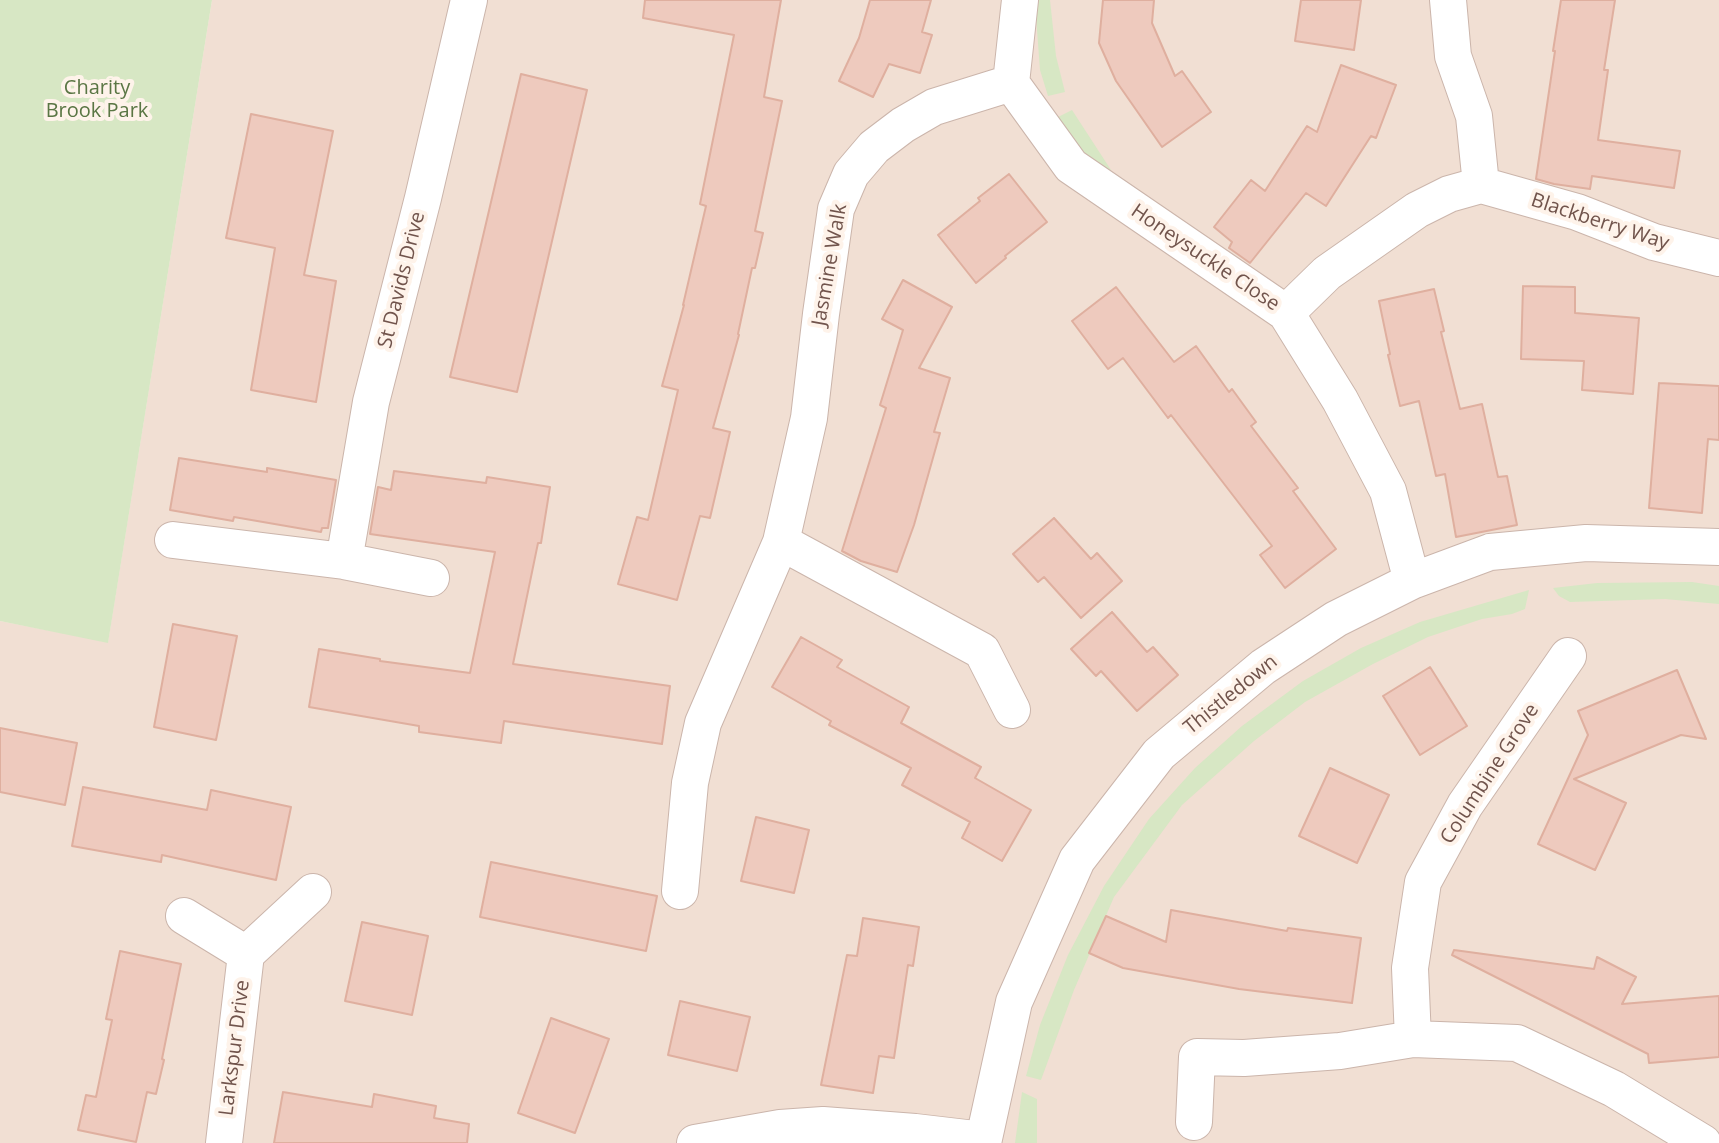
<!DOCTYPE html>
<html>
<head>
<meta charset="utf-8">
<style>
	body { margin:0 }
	canvas { display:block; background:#faefe4 }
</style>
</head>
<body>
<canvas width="1719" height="1143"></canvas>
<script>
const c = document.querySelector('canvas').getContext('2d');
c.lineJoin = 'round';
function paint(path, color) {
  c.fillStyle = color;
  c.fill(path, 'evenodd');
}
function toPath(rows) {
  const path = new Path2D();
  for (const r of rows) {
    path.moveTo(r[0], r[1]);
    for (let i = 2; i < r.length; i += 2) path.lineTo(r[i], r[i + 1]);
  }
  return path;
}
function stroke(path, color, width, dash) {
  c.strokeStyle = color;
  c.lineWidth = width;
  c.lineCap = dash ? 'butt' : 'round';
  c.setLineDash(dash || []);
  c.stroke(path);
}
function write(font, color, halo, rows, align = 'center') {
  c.font = font + ' "Open Sans",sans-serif';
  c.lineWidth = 8;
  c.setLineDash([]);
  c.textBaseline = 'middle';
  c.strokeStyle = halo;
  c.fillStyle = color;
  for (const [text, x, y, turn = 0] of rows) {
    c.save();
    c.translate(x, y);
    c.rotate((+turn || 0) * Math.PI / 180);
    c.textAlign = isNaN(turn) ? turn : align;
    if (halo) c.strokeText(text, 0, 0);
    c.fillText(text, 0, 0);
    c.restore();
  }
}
paint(toPath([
	[212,0,1719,0,1719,1143,0,1143,0,621,108,642]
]), '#f1dfd3');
paint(toPath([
	[0,0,212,0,108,643,0,621],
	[1038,0,1050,0,1056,56,1065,92,1048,96,1040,70,1036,17],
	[1072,110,1111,170,1100,176,1058,117],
	[1692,582,1719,586,1719,604,1665,599,1570,602,1559,596,1553,588,1597,583],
	[1529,590,1525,609,1512,614,1482,619,1428,637,1373,664,1305,702,1254,741,1182,805,1114,897,1074,990,1041,1080,1026,1076,1040,1025,1068,955,1104,886,1149,819,1195,768,1242,726,1303,681,1361,648,1420,622],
	[1022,1092,1037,1099,1037,1143,1015,1143]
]), '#d7e7c4');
const building = toPath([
	[645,0,781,0,764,97,782,101,755,231,763,233,755,268,752,268,738,334,739,335,713,428,730,432,710,518,700,516,677,600,618,584,637,517,648,520,678,390,662,386,684,305,683,305,706,206,700,204,734,35,643,18,645,0],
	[870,0,931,0,922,32,932,35,920,73,889,64,873,97,839,81,859,38,870,0],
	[1103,0,1154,0,1152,23,1175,76,1182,71,1211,112,1162,147,1116,81,1099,43,1103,0],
	[1301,0,1361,0,1354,50,1295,41,1301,0],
	[1561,0,1615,0,1604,70,1608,70,1598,140,1680,151,1674,188,1592,176,1590,189,1554,184,1536,179,1555,51,1553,51,1561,0],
	[1341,65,1396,85,1376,138,1371,136,1326,206,1306,193,1250,263,1229,248,1232,242,1214,227,1251,180,1265,191,1307,126,1317,132,1341,65],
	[521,74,587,90,517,392,450,377,521,74],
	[251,114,333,131,304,275,336,281,316,402,251,390,275,248,226,238,251,114],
	[1009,174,1047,222,1005,256,1006,258,976,283,938,235,980,201,978,198,1009,174],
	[903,280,952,307,919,368,950,378,934,432,940,433,914,525,897,572,861,561,842,551,886,408,880,405,903,330,882,319,903,280],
	[1523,286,1575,287,1575,313,1639,318,1633,394,1582,390,1584,361,1521,359,1523,286],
	[1116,287,1174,362,1196,346,1229,392,1232,389,1256,422,1251,426,1298,488,1293,491,1336,549,1285,588,1260,555,1272,546,1171,415,1168,418,1123,358,1108,369,1072,321,1116,287],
	[1434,289,1444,331,1441,332,1460,409,1482,404,1498,477,1507,476,1517,525,1456,537,1445,474,1436,476,1419,401,1400,406,1388,355,1390,354,1379,301,1434,289],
	[1659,383,1719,386,1719,440,1708,439,1702,513,1649,508,1659,383],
	[179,458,267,472,267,468,336,480,328,528,322,528,321,532,234,517,233,521,170,510,179,458],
	[394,471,486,483,487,477,550,487,541,543,538,543,513,664,670,686,662,744,504,721,501,743,419,732,419,726,309,707,319,649,380,659,380,661,470,673,495,552,370,534,378,487,391,490,394,471],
	[1054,518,1091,559,1097,553,1122,581,1081,618,1044,577,1038,582,1013,554,1054,518],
	[1112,612,1147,652,1153,647,1178,675,1137,711,1101,671,1096,676,1071,649,1112,612],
	[173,624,237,636,216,740,154,727,173,624],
	[801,637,842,660,837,667,909,707,901,723,981,767,975,778,1031,810,1002,861,962,838,970,822,902,785,911,768,829,725,831,721,772,687,801,637],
	[1430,667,1467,726,1420,755,1383,696,1430,667],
	[1677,670,1706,739,1681,735,1574,779,1626,803,1595,870,1538,844,1588,735,1578,711,1677,670],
	[0,728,77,743,65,805,0,792,0,728],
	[1330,768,1389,795,1357,863,1299,836,1330,768],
	[83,787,207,810,211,790,291,807,276,880,162,855,161,862,72,846,83,787],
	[756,817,809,830,794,893,741,881,756,817],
	[491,862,657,896,646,951,480,917,491,862],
	[1171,910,1287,931,1288,928,1361,938,1352,1003,1239,989,1123,968,1089,953,1106,916,1166,942,1171,910],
	[863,918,919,927,913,966,908,965,894,1058,879,1056,873,1093,821,1085,847,955,857,956,863,918],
	[362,922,428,936,412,1015,345,1001,362,922],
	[1454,950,1594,969,1597,957,1636,977,1622,1004,1719,996,1719,1057,1649,1063,1648,1054,1452,955,1454,950],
	[120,951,181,964,162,1059,164,1060,156,1094,147,1092,136,1142,78,1130,86,1095,96,1097,112,1020,106,1019,120,951],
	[680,1001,750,1017,737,1071,668,1055,680,1001],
	[551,1018,609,1039,575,1133,518,1113,551,1018],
	[283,1092,372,1107,374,1094,436,1106,434,1118,469,1124,467,1143,274,1143,283,1092]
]);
paint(building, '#eecabe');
stroke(building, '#dfaf9f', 2);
const minor = toPath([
	[1020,0,1011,83,1071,166,1286,313,1340,400,1388,491,1412,581],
	[1448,0,1453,56,1474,116,1481,185],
	[1286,313,1327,273,1417,210,1449,194,1481,185,1577,212,1654,242,1719,258],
	[173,540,344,561,431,578],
	[781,542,982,651,1012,710],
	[344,561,371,402,423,198,469,0],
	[680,891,690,783,703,723,781,542,809,418,821,314,836,209,851,174,874,147,903,125,934,107,1011,83],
	[184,916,246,954,224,1143],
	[246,954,313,892],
	[1413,1039,1410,968,1423,882,1465,805,1568,656],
	[1194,1122,1197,1057,1244,1058,1340,1051,1413,1039,1517,1043,1614,1089,1703,1143],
	[695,1143,780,1128,823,1125,915,1132,983,1140],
	[983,1143,1014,1002,1077,860,1159,754,1263,667,1336,619,1412,581,1490,552,1586,543,1719,547]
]);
stroke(minor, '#cbb5ab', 38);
stroke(minor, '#fff', 36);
write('20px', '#5a7644', '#fef3ea', [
	["Charity",97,88],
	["Brook Park",97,111]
]);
write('20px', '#71544c', '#fef3ea', [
	["Blackberry Way",1600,222,18],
	["Honeysuckle Close",1205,258,34],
	["Jasmine Walk",830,265,-80],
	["St Davids Drive",402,280,-76],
	["Thistledown",1231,695,-39],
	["Columbine Grove",1490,774,-57],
	["Larkspur Drive",235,1048,-83]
]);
</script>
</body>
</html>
